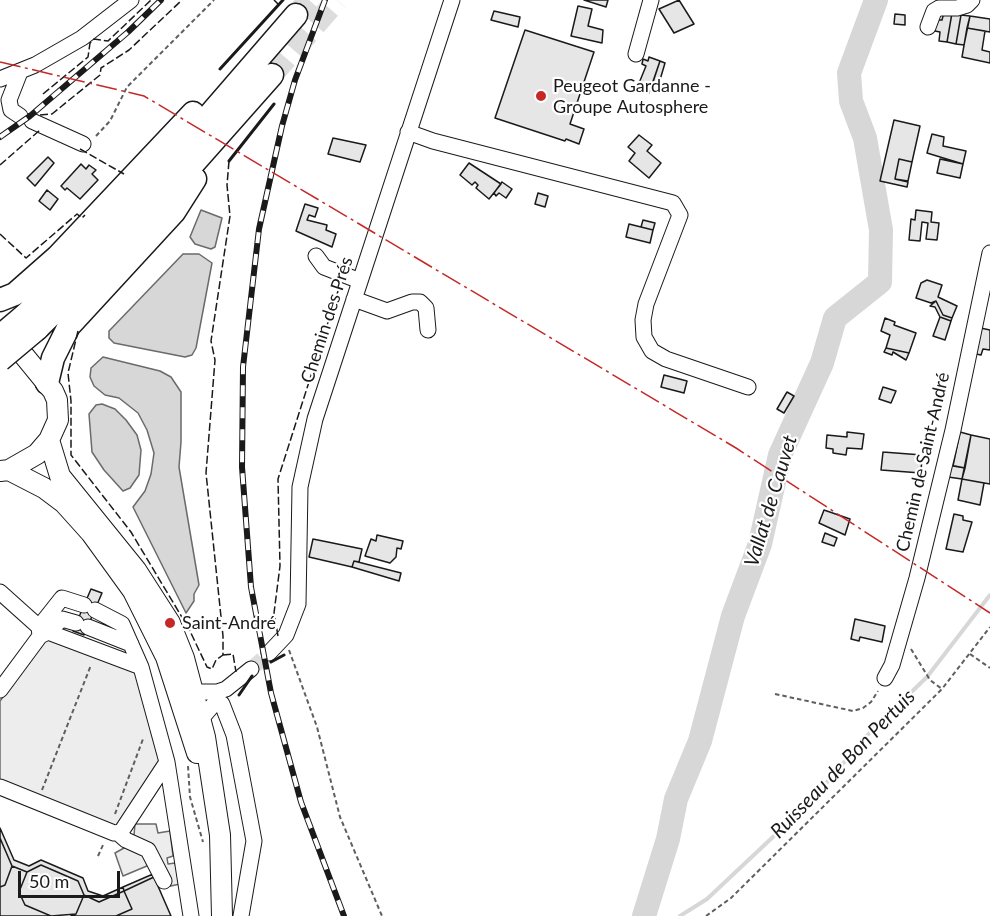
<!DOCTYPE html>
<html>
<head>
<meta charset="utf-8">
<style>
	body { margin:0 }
	#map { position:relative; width:990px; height:916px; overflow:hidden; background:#fff; font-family:Lato,sans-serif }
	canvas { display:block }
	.scale { position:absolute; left:18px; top:871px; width:102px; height:27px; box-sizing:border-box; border:3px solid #1a1a1a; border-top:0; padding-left:8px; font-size:18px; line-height:21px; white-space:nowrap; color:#1a1a1a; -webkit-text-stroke:4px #fff; paint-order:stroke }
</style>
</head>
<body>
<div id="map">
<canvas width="990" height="916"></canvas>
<div class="scale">50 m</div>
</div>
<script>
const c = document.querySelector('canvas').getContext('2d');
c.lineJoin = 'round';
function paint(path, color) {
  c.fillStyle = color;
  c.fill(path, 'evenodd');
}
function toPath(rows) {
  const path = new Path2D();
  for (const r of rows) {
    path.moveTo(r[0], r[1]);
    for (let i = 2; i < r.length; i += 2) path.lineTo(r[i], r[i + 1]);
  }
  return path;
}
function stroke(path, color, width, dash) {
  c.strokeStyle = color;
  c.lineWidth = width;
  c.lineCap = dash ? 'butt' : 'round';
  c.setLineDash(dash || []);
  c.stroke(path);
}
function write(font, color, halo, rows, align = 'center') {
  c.font = font + ' Lato,sans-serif';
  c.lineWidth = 4.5;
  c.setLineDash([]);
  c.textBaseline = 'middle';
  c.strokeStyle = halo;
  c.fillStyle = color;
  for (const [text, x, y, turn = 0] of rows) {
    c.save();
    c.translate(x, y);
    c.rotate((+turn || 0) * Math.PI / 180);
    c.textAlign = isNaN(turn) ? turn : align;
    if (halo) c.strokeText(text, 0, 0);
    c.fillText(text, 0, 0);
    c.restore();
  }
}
const built = toPath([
	[48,639,135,671,161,764,117,828,0,781,0,701,17,679,34,649,48,639],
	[135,824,156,824,158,833,170,831,173,856,167,858,168,864,175,863,180,884,166,887,154,863,123,876,115,853,124,848,134,835,135,824]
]);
paint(built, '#ededed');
stroke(built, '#6a6a6a', 1.5);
const water = toPath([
	[201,210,222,218,215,247,211,249,195,244,190,237,201,210],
	[183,254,199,254,212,263,196,348,192,355,185,357,114,343,109,338,109,331,183,254],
	[103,357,160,371,171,377,181,392,181,442,179,467,199,585,194,594,194,601,186,613,133,507,145,491,151,474,154,453,147,430,138,413,119,398,105,395,94,386,90,377,91,368,103,357],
	[102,404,115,409,126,420,137,435,141,450,139,475,130,488,123,491,104,470,92,452,89,414,96,405,102,404]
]);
paint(water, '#d7d7d7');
stroke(water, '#6a6a6a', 1.5);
stroke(toPath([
	[680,916,707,899,808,804,872,730,927,677,990,595]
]), '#d7d7d7', 4);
stroke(toPath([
	[644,916,668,839,676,799,700,741,733,616,760,544,780,455,822,363,835,318,880,282,881,230,865,138,851,101,849,73,876,0]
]), '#d7d7d7', 24);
const building = toPath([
	[584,0,608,0,606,7,584,0],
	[679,0,694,24,674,33,659,9,679,0],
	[578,6,592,9,588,26,603,30,602,43,571,36,578,6],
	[494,11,520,17,518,27,491,20,494,11],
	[944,12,952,13,947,42,939,41,940,32,935,31,936,20,942,20,944,12],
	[952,13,961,15,956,44,947,42,952,13],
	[895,14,905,15,905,25,894,24,895,14],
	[961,15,970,16,964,45,956,44,961,15],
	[970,16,990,19,990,32,967,28,970,16],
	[967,28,985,31,982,50,990,52,990,63,962,57,967,28],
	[525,30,594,52,570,124,584,129,579,144,566,139,565,141,495,118,525,30],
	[649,57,660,61,649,93,637,88,646,66,642,64,643,59,648,61,649,57],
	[660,61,665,63,657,90,651,88,660,61],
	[894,120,920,126,912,162,899,159,895,179,908,182,907,187,880,181,894,120],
	[932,134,944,137,943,146,966,151,963,164,927,153,932,134],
	[639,135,652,145,647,151,661,163,649,178,629,161,635,153,628,147,639,135],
	[333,138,366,145,360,162,328,154,333,138],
	[48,157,54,163,35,186,27,178,48,157],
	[899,159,912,162,908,181,895,179,899,159],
	[940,159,963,164,960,178,937,173,940,159],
	[469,163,501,184,489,199,476,188,478,185,475,182,472,185,460,175,469,163],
	[81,164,86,169,89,165,96,170,92,174,98,180,80,199,67,188,65,190,61,186,81,164],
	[502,182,512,189,506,198,499,193,496,196,494,193,502,182],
	[47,190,58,199,50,210,39,201,47,190],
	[538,193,548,196,545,207,535,204,538,193],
	[305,204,318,208,315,217,309,215,307,220,327,225,326,230,336,234,332,247,296,231,305,204],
	[916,210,932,212,931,222,939,223,937,240,926,239,928,223,922,222,920,241,909,240,911,219,915,220,916,210],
	[643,220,655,223,653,230,641,227,643,220],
	[629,224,653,230,650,243,626,237,629,224],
	[927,280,942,285,938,297,957,306,952,318,943,315,936,301,931,303,916,298,921,283,927,280],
	[936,301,943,315,952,318,951,321,940,317,935,307,930,306,936,301],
	[940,317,951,321,945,340,933,336,940,317],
	[885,318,895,322,894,325,916,333,909,353,886,348,890,335,881,331,885,318],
	[976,327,990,330,990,350,983,349,981,355,971,353,976,327],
	[886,348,909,353,906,360,893,352,892,355,884,352,886,348],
	[664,375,687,381,684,393,661,387,664,375],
	[883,387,896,391,891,403,879,399,883,387],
	[787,392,794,396,784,413,777,409,787,392],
	[847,432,864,434,862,449,847,448,846,455,833,453,833,449,826,448,827,435,847,437,847,432],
	[960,432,971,435,965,468,953,466,960,432],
	[971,435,990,439,990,484,962,479,971,435],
	[883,452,922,455,921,473,881,470,883,452],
	[950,465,965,468,962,479,948,477,950,465],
	[962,479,984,483,980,505,958,500,962,479],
	[824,510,850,519,845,535,819,523,824,510],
	[954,514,963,516,963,520,972,522,963,552,946,549,954,514],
	[825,533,837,538,834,546,822,542,825,533],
	[377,535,403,541,401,549,397,548,396,557,390,563,365,556,371,539,376,541,377,535],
	[313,539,362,549,359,562,354,561,352,567,309,557,313,539],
	[354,561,401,573,399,581,352,567,354,561],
	[91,589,102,593,84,635,73,631,91,589],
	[855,619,885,626,882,642,860,637,859,641,851,639,855,619],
	[0,828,14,860,29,866,41,860,83,878,88,891,103,896,123,887,124,891,99,902,84,895,78,881,41,865,27,872,12,866,0,838,0,828],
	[0,838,12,866,5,885,0,887,0,838],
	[41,865,78,881,84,895,76,914,51,916,25,905,19,892,27,872,41,865],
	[12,866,27,872,19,892,25,905,51,916,0,916,0,887,5,885,12,866],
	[153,874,154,877,124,891,123,887,153,874],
	[154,877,171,916,116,916,132,909,124,891,154,877],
	[124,891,132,909,116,916,71,916,76,914,84,895,99,902,124,891]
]);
paint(building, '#e6e6e6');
stroke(building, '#1a1a1a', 1.5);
stroke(toPath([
	[251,669,269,653]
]), '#ddd', 15, [15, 8]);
stroke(toPath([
	[296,15,309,0],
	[272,75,337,0]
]), '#ddd', 22, [22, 11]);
const minor = toPath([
	[928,27,934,11,939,8,957,8,967,5,972,0],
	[636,54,651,0],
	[0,79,35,65,82,38,131,0],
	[20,116,11,110,9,100,20,72],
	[32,121,83,144],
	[408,132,433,141,673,203,680,215,646,304,643,320,644,337,652,351,666,359,748,387],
	[316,256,324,267,360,281],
	[354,299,387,311,412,302,420,302,426,308,428,330],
	[0,592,39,627],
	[95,610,122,624,141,667],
	[88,627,131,644],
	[48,632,62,619,76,623],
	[40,636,39,627,62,598,84,605],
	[269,653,286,635,298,604,300,487,315,419,452,0],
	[885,678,892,665,917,578,953,430,990,253],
	[0,690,40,636,48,632,141,667,167,762,121,832,114,833,0,787],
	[195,692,217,692,226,689,251,669],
	[201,719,213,705,222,704,234,735,254,841,241,916],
	[167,762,191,916],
	[118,833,126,840,148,850,164,881]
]);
const major = toPath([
	[49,440,60,476,136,570,170,623,184,658,205,737,220,835,222,916],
	[9,470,44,488,64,503,91,533,133,591,166,657,197,753],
	[0,471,9,470,37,454,49,440,58,420,57,400,53,391,8,336]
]);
const highway = toPath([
	[0,300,15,294,57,257,193,113],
	[25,315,103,238,296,15],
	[37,329,116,251,272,75],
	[47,383,53,358,69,326,174,212,195,179]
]);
stroke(minor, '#1a1a1a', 17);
stroke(major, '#1a1a1a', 22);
stroke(highway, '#1a1a1a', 25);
stroke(toPath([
	[96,136,110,121,127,87,214,0],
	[911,649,930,680,942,689],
	[289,650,317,727,340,817,382,916],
	[970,654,990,668],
	[775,694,853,711,863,708,871,702,878,691],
	[188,766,190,797,203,842],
	[42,790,91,665],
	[115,814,143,739],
	[98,856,103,845],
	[706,916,731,898,942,689,990,627]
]), '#5f5f5f', 2, [4.5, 3]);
stroke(minor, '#fff', 15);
stroke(major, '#fff', 20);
stroke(highway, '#fff', 22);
const rail = toPath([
	[325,0,295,80,282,126,259,229,243,367,242,467,251,587,271,693,301,802,344,916],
	[0,137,30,116,128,32,161,0]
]);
stroke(rail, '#1a1a1a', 6);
stroke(rail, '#fff', 4, [11]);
const highwayBridge = toPath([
	[0,336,25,315],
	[0,360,37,329]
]);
stroke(highwayBridge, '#1a1a1a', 25, []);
stroke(highwayBridge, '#fff', 22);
stroke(toPath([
	[274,0,279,5],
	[43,94,88,57,90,43,94,39,108,41,151,0],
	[40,115,52,114,100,75,101,68,129,50,182,0],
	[80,149,124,174],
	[0,165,40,130],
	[0,234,26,258,77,214,82,218,85,215],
	[78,331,68,373,71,401,71,455,131,532,189,629,207,667,212,669,216,660,223,655,223,636,206,473,215,360,211,341,230,216,227,185,229,161],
	[278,636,274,613,280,566,278,479,338,291],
	[223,655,233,654,236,672]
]), '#1a1a1a', 1.5, [8, 3]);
stroke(toPath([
	[220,69,283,0],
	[229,161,274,104],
	[271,662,284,655],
	[239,695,252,676]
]), '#1a1a1a', 3);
stroke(toPath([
	[0,62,144,96,736,448,990,613]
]), '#c62828', 1.5, [21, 4.5, 3, 4.5]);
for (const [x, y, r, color] of [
	[541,96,6,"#c62828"],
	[170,623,6,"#c62828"]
]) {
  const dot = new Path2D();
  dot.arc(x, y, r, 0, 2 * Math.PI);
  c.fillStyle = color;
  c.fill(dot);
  stroke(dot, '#fff', 2);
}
write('18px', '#1a1a1a', '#fff', [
	["Peugeot Gardanne -",553,86],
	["Groupe Autosphere",553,107],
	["Saint-André",182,623]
], 'left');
write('18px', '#1a1a1a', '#fff', [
	["Chemin des Prés",327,320,-72],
	["Chemin de Saint-André",923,462,-77]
]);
write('italic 20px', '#1a1a1a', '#fff', [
	["Vallat de Cauvet",771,501,-73],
	["Ruisseau de Bon Pertuis",843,764,-46]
]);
</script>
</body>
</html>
